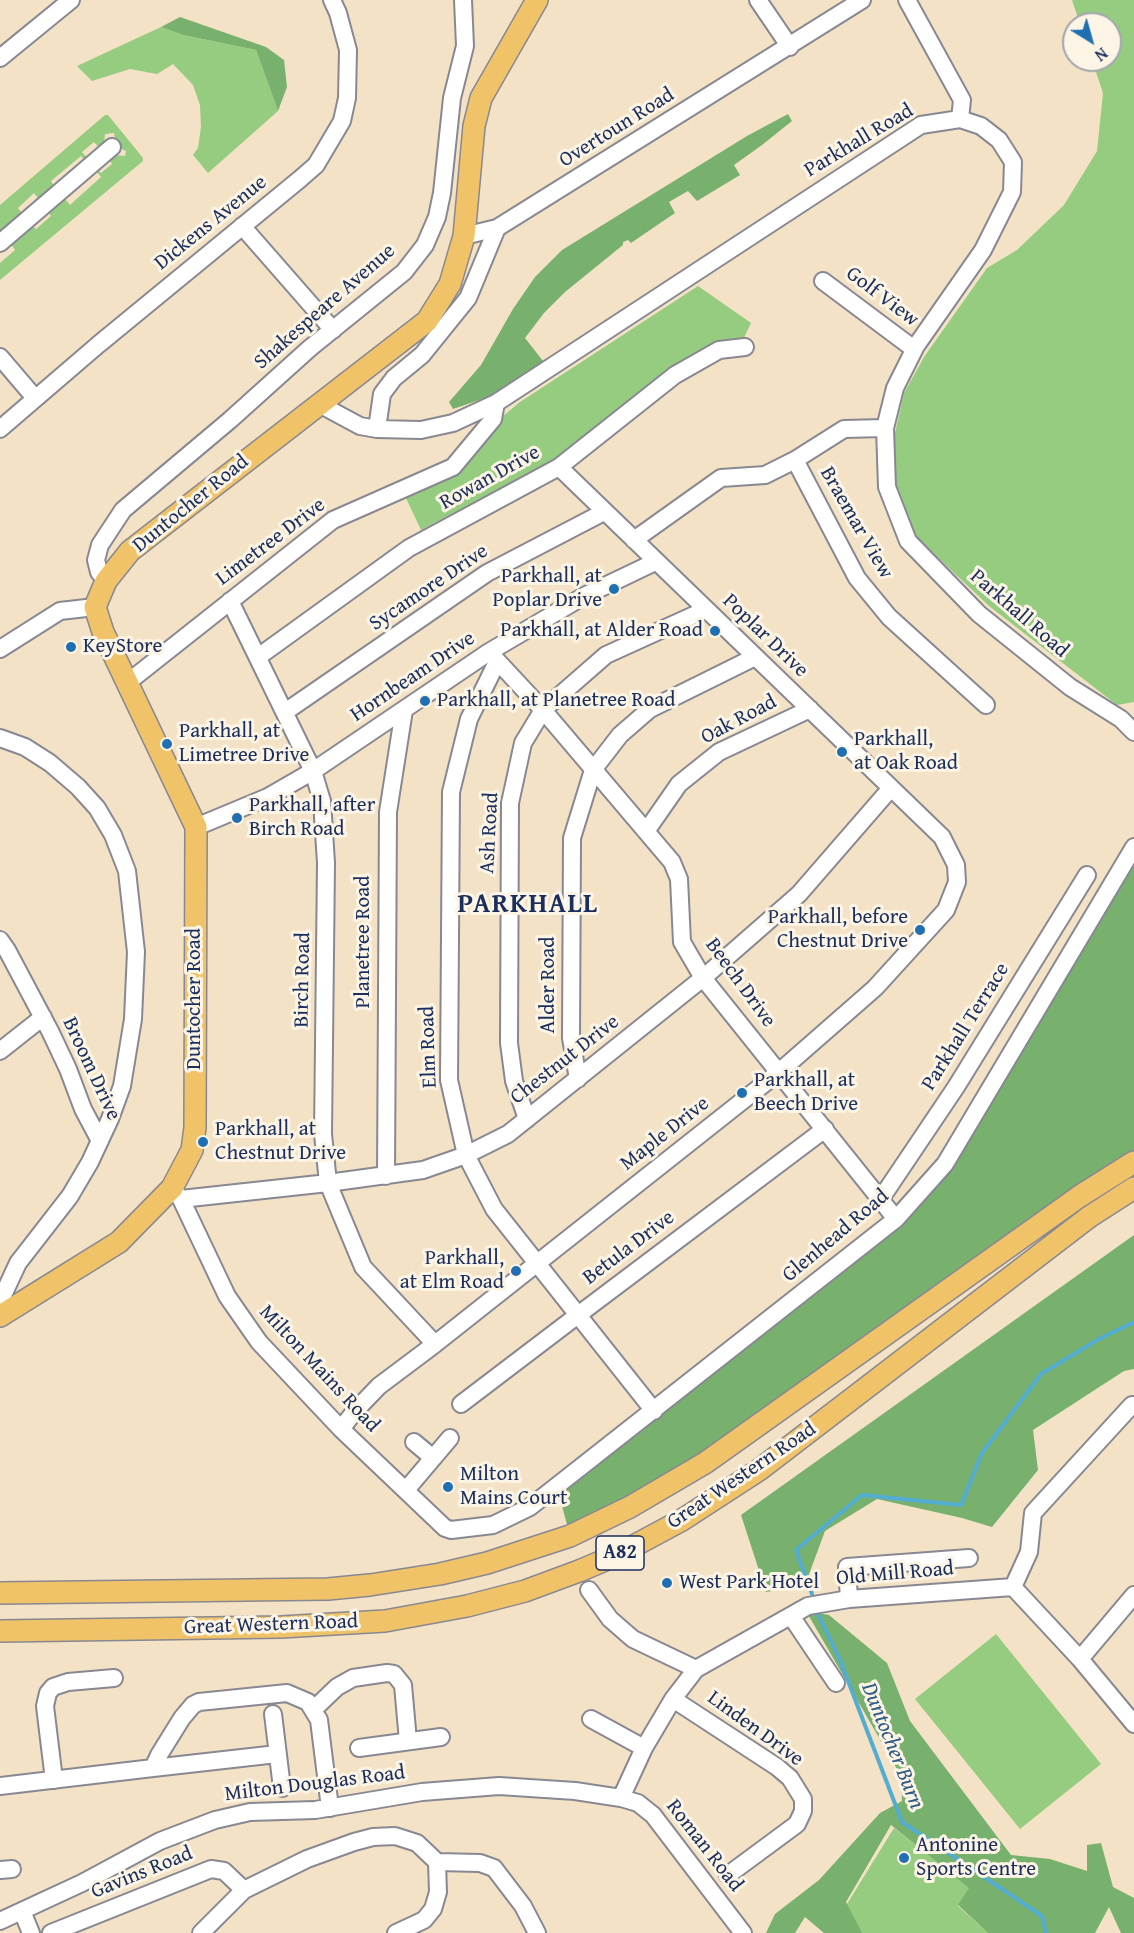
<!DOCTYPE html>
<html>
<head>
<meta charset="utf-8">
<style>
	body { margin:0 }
	#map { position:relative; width:1134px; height:1933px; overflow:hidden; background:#f4e2c6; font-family:"Gentium Book Plus",serif }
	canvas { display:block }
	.north { position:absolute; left:1062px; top:12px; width:60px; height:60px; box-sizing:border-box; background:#fcf5e5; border:2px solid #a2a6af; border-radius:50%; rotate:143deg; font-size:16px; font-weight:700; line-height:24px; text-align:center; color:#1b2f5e }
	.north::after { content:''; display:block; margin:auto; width:21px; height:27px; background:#1f6fb2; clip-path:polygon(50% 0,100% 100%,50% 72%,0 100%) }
</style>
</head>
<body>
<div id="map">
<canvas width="1134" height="1933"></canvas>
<div class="north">N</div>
</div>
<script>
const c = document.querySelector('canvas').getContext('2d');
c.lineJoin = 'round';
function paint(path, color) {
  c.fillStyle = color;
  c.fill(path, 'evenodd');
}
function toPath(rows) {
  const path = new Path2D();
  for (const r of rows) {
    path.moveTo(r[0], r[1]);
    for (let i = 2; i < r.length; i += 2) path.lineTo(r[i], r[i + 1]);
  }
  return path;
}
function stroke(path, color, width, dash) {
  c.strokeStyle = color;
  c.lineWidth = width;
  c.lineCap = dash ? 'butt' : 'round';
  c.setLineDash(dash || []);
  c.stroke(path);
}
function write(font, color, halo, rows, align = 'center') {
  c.font = font + ' "Gentium Book Plus",serif';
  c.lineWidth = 6;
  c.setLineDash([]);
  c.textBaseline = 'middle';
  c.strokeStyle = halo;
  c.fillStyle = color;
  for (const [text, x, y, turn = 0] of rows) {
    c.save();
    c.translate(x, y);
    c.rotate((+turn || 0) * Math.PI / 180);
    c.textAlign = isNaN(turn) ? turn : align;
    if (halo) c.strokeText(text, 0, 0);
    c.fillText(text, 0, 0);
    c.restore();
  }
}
paint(toPath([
	[1072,0,1134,0,1134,702,1117,705,989,606,915,536,895,486,895,433,904,393,924,357,987,268,1017,250,1064,205,1097,151,1103,93,1092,60,1110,60,1110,24,1080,24],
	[161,27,183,35,256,50,278,111,208,173,193,155,198,148,201,127,200,105,193,85,173,64,157,74,130,69,92,81,77,66],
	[105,115,108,115,143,158,143,161,0,280,0,263,15,250,9,241,30,223,36,229,51,216,46,209,62,195,70,205,101,177,94,168,95,167,101,173,112,164,107,157,116,155,125,156,126,151,116,146,114,133,105,134,104,146,102,151,94,142,82,152,90,161,87,163,81,156,51,181,56,189,41,202,34,193,18,208,24,216,3,234,0,230,0,205],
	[698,286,751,323,743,340,561,456,421,530,405,496,459,467,503,416,520,402],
	[996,1634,1101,1764,1020,1829,915,1699],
	[894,1828,970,1888,958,1906,988,1933,829,1933]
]), '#95cc7f');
paint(toPath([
	[180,17,266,47,284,60,287,87,278,111,256,50,183,35,161,27],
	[788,114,792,121,762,145,734,165,740,175,697,201,688,191,669,202,675,213,631,243,628,240,623,242,623,245,565,292,544,313,525,338,543,361,494,395,453,409,449,402,481,365,513,309,535,277,562,250,747,136],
	[1134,847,1134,1162,705,1463,570,1536,557,1487,896,1219,945,1164],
	[1134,1235,1134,1369,1124,1371,1033,1430,1038,1470,992,1527,962,1518,877,1499,825,1531,805,1585,766,1592,741,1515],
	[806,1611,829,1615,887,1663,910,1721,1011,1855,1050,1859,1087,1871,1087,1845,1101,1843,1113,1887,1134,1898,1134,1933,1121,1933,1109,1907,1095,1933,988,1933,958,1905,969,1888,891,1825,846,1902,862,1933,824,1933,805,1917,795,1933,766,1933,775,1914,819,1880,880,1813,902,1801,901,1776]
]), '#78b06e');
stroke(toPath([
	[812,1594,796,1550,862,1495,961,1505,982,1453,1041,1374,1099,1339,1134,1322],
	[817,1612,840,1660,902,1822,1042,1916,1046,1933]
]), '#53add1', 4);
const minor = toPath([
	[758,0,790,47],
	[907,0,962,100,960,119],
	[0,58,71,0],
	[242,226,333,330],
	[464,236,497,228,862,0],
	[0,243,112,147],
	[823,281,914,349],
	[0,357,35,398],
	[321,405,360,426,377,429,421,430,453,423,496,403,921,125,960,119,981,126,999,140,1013,162,1012,192,983,250,916,346,895,388,885,428,887,487,908,541,979,614,1070,687,1121,719,1134,732],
	[0,429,99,344,300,179,316,165,342,121,347,98,348,50,338,13,332,0],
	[377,429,382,394,394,378,422,355,468,298,497,228],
	[795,460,857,578,889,617,986,705],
	[634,540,721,478,765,475,795,460,844,429,885,428],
	[106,581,99,572,96,560,100,545,123,510,230,420,310,348,404,272,425,245,437,217,442,193,452,98,465,46,463,0],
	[230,601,313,771,322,801,326,863,323,1134,328,1183,363,1267,435,1344],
	[0,649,60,611,95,607],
	[489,652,543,710,672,862,679,879,682,942,703,978,896,1219],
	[258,657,409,548,559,467,675,375,719,350,745,347],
	[497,662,469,719,451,792,449,1080,466,1155,494,1209,654,1411],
	[127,683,333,520,453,467,493,419,496,403],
	[285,712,487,573,604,512],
	[0,738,25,747,50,763,78,787,97,808,113,835,127,871,136,952,133,1019,122,1086,110,1119,90,1162,70,1196,18,1263,4,1293,0,1306],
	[196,827,268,797,313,771,489,652,584,596,655,562],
	[647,830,679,784,719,752,810,709],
	[0,940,7,950,50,1031,68,1069,83,1109,100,1141],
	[0,1051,43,1017],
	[578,1079,571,1038,572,838,593,770,620,735,650,709,755,657],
	[527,1119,514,1081,509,1043,510,803,523,743,543,710,606,655,705,610],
	[386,1176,388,812,404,710],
	[172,1188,181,1199,227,1296,259,1342,341,1429,445,1528,451,1530,493,1525,530,1507,896,1219,945,1164,1134,847],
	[181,1199,328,1183,423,1170,466,1155,508,1134,703,978,799,894,891,788],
	[880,1200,956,1087,1087,875],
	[461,1404,578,1315,825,1129],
	[341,1429,355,1411,379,1386,435,1344,779,1072,875,988,946,910,957,882,956,865,942,837,559,467],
	[414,1442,433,1458],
	[406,1490,450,1438],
	[1013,1587,1029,1552,1033,1513,1132,1405],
	[1013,1587,1080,1659,1134,1724],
	[589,1590,610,1619,633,1639,696,1669],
	[849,1599,847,1567,969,1558],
	[791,1616,836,1683],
	[1080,1659,1134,1595],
	[673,1699,777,1767,790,1778,803,1799,803,1811,797,1824,728,1875],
	[314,1709,337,1687,353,1678,387,1673,394,1674,403,1685,408,1741],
	[273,1714,282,1788],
	[591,1719,644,1748],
	[359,1748,441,1737],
	[153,1768,277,1754],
	[54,1780,45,1706,48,1693,53,1687,68,1682,114,1678],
	[0,1786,153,1768,159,1755,182,1718,193,1705,199,1702,287,1693,308,1702,319,1720,330,1808],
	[621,1798,644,1748,673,1699,696,1669,808,1606,849,1599,1013,1587],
	[437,1862,480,1863,494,1868,523,1906,537,1933],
	[0,1870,12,1869],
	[22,1911,31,1933],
	[0,1921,82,1883,160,1841,215,1820,250,1812,315,1810,422,1792,499,1786,575,1791,621,1798,638,1803,653,1815,743,1933],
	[51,1933,211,1869,224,1871,244,1890],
	[201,1933,244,1890,307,1859,354,1842,373,1837,395,1836,417,1843,437,1862],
	[396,1933,424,1920,433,1909,438,1892,437,1862]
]);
const major = toPath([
	[0,1316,119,1242,172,1188,192,1150,195,1128,196,827,103,632,95,607,106,581,130,551,427,321,450,284,464,236,474,126,481,98,537,0],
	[0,1593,328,1589,370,1585,440,1574,487,1563,570,1536,630,1507,705,1463,1080,1196,1134,1162],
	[0,1631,281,1627,385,1621,467,1606,525,1591,579,1571,617,1555,682,1520,759,1470,1089,1217,1134,1188]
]);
stroke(minor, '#888892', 20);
stroke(major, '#888892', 24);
stroke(minor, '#fff', 16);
stroke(major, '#f1c369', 21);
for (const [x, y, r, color] of [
	[614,589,6,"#1f6fb2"],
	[715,631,6,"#1f6fb2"],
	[71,647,6,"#1f6fb2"],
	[425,701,6,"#1f6fb2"],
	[167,744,6,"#1f6fb2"],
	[842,752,6,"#1f6fb2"],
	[237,818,6,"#1f6fb2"],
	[920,930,6,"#1f6fb2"],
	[742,1093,6,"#1f6fb2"],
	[203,1142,6,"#1f6fb2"],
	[516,1271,6,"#1f6fb2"],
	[448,1487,6,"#1f6fb2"],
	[667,1583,6,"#1f6fb2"],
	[904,1858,6,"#1f6fb2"]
]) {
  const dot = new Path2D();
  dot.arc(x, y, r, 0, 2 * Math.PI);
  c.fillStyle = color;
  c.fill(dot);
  stroke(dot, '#fcf5e5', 2);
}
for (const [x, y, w] of [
	[620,1553,48]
]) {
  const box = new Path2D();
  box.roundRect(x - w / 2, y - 17, w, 34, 4.5);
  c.fillStyle = '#fcf5e5';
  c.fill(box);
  stroke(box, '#1b2f5e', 1.5);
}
write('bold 20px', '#1b2f5e', null, [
	["A82",620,1553]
]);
write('21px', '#1b2f5e', '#fcf5e5', [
	["Overtoun Road",617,128,-32],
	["Parkhall Road",859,141,-31],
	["Dickens Avenue",211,223,-39],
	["Golf View",882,297,37],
	["Shakespeare Avenue",325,307,-41],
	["Rowan Drive",490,478,-29],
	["Duntocher Road",191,504,-39],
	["Braemar View",856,523,60],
	["Limetree Drive",271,542,-37],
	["Sycamore Drive",429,588,-34],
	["Parkhall Road",1019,614,41],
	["Poplar Drive",765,636,44],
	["Hornbeam Drive",413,677,-34],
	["Oak Road",739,720,-28],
	["Ash Road",490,833,-87],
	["Planetree Road",364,942,-90],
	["Birch Road",303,980,-89],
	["Beech Drive",740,983,54],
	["Alder Road",549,985,-90],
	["Duntocher Road",195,999,-90],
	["Parkhall Terrace",966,1027,-58],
	["Elm Road",429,1047,-92],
	["Chestnut Drive",565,1060,-38],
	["Broom Drive",91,1069,65],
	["Maple Drive",665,1134,-38],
	["Glenhead Road",836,1236,-40],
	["Betula Drive",629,1248,-37],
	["Milton Mains Road",319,1369,47],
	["Great Western Road",742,1476,-34],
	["Old Mill Road",895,1574,-5],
	["Great Western Road",271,1625,-2],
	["Linden Drive",755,1729,36],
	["Milton Douglas Road",315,1784,-7],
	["Roman Road",704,1846,52],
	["Gavins Road",142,1873,-22]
]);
write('21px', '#1b2f5e', '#fcf5e5', [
	["Parkhall, at",602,577,"right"],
	["Poplar Drive",602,601,"right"],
	["Parkhall, at Alder Road",703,631,"right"],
	["KeyStore",83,647],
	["Parkhall, at Planetree Road",437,701],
	["Parkhall, at",179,732],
	["Limetree Drive",179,756],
	["Parkhall,",854,740],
	["at Oak Road",854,764],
	["Parkhall, after",249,806],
	["Birch Road",249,830],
	["Parkhall, before",908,918,"right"],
	["Chestnut Drive",908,942,"right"],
	["Parkhall, at",754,1081],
	["Beech Drive",754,1105],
	["Parkhall, at",215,1130],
	["Chestnut Drive",215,1154],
	["Parkhall,",504,1259,"right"],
	["at Elm Road",504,1283,"right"],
	["Milton",460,1475],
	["Mains Court",460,1499],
	["West Park Hotel",679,1583],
	["Antonine",916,1846],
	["Sports Centre",916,1870]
], 'left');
write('italic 22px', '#2f5b86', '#fcf5e5', [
	["Duntocher Burn",892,1746,68]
]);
c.letterSpacing = '1.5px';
write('bold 27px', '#1b2f5e', '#fcf5e5', [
	["PARKHALL",528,905]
]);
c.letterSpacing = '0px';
</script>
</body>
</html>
